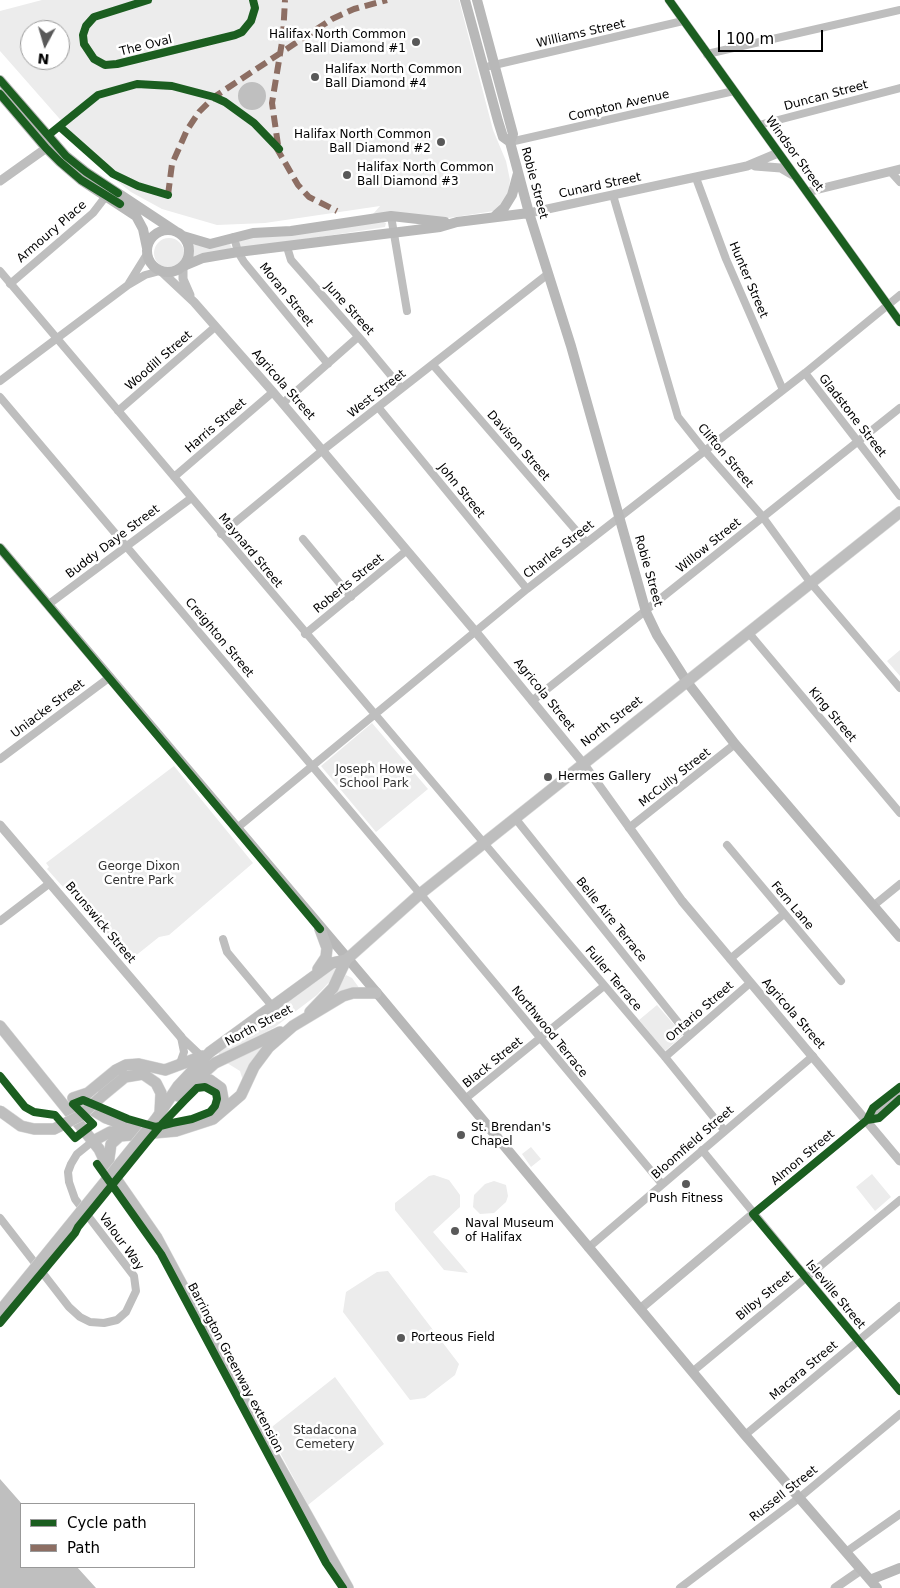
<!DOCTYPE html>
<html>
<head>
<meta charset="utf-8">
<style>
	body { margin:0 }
	#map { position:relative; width:900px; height:1588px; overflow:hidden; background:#fff; font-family:"DejaVu Sans",sans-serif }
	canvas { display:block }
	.legend { position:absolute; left:20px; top:1503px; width:175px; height:65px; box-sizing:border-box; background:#fff; border:1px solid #999; margin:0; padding:6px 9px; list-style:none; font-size:15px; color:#000 }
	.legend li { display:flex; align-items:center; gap:10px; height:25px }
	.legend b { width:25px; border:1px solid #999 }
	.north { position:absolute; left:20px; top:20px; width:50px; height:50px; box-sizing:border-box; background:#fff; border:1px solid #999; border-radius:50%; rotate:186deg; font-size:14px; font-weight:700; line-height:20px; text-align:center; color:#000 }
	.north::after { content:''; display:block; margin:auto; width:18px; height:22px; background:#595959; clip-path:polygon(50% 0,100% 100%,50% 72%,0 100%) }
	.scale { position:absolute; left:718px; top:30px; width:105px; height:22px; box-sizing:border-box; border:2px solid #000; border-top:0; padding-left:6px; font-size:15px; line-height:18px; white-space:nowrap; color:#000; -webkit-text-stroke:4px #fff; paint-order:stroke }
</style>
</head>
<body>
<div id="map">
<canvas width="900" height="1588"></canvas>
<ul class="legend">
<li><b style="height:6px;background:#1b5e20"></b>Cycle path</li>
<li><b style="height:6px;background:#8d6e63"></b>Path</li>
</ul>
<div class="north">N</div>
<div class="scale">100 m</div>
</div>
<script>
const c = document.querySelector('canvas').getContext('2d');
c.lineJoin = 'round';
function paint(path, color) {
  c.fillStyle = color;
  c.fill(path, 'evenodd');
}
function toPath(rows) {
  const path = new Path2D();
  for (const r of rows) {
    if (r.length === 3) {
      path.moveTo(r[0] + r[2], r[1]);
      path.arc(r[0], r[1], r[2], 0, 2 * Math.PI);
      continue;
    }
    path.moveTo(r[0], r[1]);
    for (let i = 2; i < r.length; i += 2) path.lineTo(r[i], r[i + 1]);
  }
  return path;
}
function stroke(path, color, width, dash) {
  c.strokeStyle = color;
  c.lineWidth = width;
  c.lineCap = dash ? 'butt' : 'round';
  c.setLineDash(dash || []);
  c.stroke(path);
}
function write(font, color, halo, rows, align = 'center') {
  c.font = font + ' "DejaVu Sans",sans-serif';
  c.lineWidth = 5;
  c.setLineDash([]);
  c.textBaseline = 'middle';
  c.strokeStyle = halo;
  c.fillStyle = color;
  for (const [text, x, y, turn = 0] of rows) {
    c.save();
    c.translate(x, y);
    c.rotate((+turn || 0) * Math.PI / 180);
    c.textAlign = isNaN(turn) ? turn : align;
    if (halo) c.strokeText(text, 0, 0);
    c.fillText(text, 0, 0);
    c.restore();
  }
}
paint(toPath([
	[42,0,459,0,493,130,506,161,510,180,508,194,500,206,494,211,442,219,390,213,373,214,380,206,265,223,217,225,162,209,131,192,109,175,0,51,0,11],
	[30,30,60,30,60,60,30,60],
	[384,222,386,223,385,227,242,249,239,246,240,241,245,237],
	[169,253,15],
	[192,244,206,247,230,244,232,248,192,258],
	[900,650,900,676,887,661],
	[372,723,428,789,376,832,321,766],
	[174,766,253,863,169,935,159,937,129,961,47,869,49,867,46,863],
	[336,967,332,979,317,995,275,1027,221,1056,218,1053],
	[346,975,352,978,360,989,332,996],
	[657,1005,683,1035,665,1051,639,1020],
	[262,1045,264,1048,244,1084,240,1071,227,1063],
	[531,1147,541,1159,531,1167,522,1154],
	[872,1174,891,1197,875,1211,856,1187],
	[434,1175,449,1180,460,1195,460,1207,433,1232,468,1273,444,1270,395,1210,395,1203,429,1176],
	[494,1181,506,1185,508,1196,506,1202,494,1213,480,1214,473,1207,474,1195,485,1184],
	[388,1271,459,1364,455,1375,425,1398,410,1400,343,1312,346,1292,377,1272],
	[335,1377,384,1444,308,1505,268,1430]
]), '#ececec');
paint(toPath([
	[252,96,14],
	[0,1479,22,1504,21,1567,77,1567,96,1588,0,1588]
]), '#bfbfbf');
const primary = toPath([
	[318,969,326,957,327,948,320,929],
	[310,1012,333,988,346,960],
	[0,1026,99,1149,107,1166,157,1238,271,1451,348,1588],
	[193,1082,210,1080,221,1088,223,1099,215,1115],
	[102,1096,125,1077,143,1074,156,1083,161,1093,160,1113],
	[178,1096,215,1063,280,1032],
	[73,1098,88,1093,116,1070,126,1065,139,1064,165,1070,203,1056],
	[81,1103,106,1118,141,1131],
	[156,1119,178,1086,210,1052,332,963,346,960,420,894,900,512],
	[93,1141,110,1132,126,1132],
	[108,1165,111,1144,120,1136,176,1131,213,1119,241,1095,254,1067,269,1047,293,1026,343,996,353,993,376,993]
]);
stroke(primary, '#dbdbdb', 12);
stroke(toPath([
	[707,54,900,10],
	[490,66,683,21],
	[759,125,900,88],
	[510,142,734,91],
	[891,172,900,182],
	[696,178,726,259,783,390],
	[613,195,678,417,705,451,762,516,810,582,900,688],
	[391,216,407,311],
	[234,237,238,252,244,262,328,364],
	[287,247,291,260,364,343,398,384],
	[0,271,665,1057,724,1130],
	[129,283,147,254],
	[10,284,93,213,106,196],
	[433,365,586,542],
	[805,373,900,496],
	[0,381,128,285,145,275,160,271],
	[0,397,428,903,662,1184],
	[283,403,358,337],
	[378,407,527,589],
	[118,411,215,327],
	[174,477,273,392],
	[221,534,323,450,548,274],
	[303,539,351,597],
	[49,604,190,499],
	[748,632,900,813],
	[305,634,406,551],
	[532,701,900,408],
	[0,759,110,677],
	[515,818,689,1036],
	[237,828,527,589,805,373,900,295],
	[629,828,735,744],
	[727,845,841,981],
	[873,906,900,884],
	[0,921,50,883],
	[223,939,227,952,272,1006],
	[730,959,784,914],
	[181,1037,201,1056],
	[665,1057,750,983],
	[179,1066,184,1052,181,1037],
	[465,1099,604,986],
	[702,1150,900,1391],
	[753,1214,867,1120],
	[0,1218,69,1307,80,1317,90,1322,104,1323,117,1320,126,1312,136,1291,134,1276,75,1199,69,1182,68,1172,71,1164,77,1154,93,1141],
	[588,1248,813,1056],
	[692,1372,900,1200],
	[745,1435,900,1306],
	[846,1552,900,1514],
	[680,1588,799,1498,900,1414]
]), '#bebebe', 8);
stroke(toPath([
	[669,0,900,322],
	[755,166,781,168,793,175],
	[0,181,52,144],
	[807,192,900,169],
	[529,213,747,166,778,153],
	[183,267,183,279,190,295],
	[162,272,194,302,273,392,480,637,583,763,682,901,900,1161],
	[0,825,181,1037],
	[867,1120,900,1094],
	[640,1309,753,1214],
	[835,1588,861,1570]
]), '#bebebe', 9);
stroke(toPath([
	[465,0,498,121,503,137,510,142],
	[477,0,513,134,510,142,529,213,571,346,646,612,657,635,687,682,735,744,900,937],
	[0,80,66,156,86,172,175,231],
	[0,94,46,148,60,162,81,180,136,216,143,229,147,248],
	[494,217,504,208,512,195,518,173],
	[168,251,21],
	[183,236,210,244,253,233,291,231,391,216,445,222],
	[184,266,203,258,238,252,440,227,457,222,529,213],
	[0,548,382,999,745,1435,877,1588],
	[870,1580,900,1568]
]), '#b8b8b8', 10);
stroke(primary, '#bebebe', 11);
const primaryBridge = toPath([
	[0,1111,21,1126,34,1129,54,1129,80,1116,102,1096],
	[0,1311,156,1119]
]);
stroke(primaryBridge, '#dbdbdb', 12, []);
stroke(primaryBridge, '#bebebe', 11);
stroke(toPath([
	[278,145,272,103,283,36,285,0],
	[276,147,298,185,309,197,337,211],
	[168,195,172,164,187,130,199,112,214,97,332,19,354,9,387,0]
]), '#8d6e63', 6, [12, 6]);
stroke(toPath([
	[148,0,94,17,86,26,83,35,84,44,94,59,105,65,117,64,235,35,242,32,251,21,255,8,253,0],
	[669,0,900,322],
	[0,80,66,156,86,172,118,193],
	[0,94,46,148,60,162,81,180,120,204],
	[60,127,113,174,138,186,168,195],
	[51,133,98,95,137,84,172,86,214,97,225,102,254,123,279,149],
	[0,548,320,929],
	[0,1076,25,1107,34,1112,55,1115,75,1138,93,1124,73,1104,83,1100,128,1119,156,1127,172,1123,192,1119,210,1112,215,1106,217,1099,216,1093,205,1087,197,1088,184,1101,162,1124,147,1142,78,1227,75,1233,0,1323],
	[900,1087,873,1108,867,1120,879,1118,900,1099],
	[867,1120,753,1214,900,1391],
	[97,1164,161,1254,326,1563,343,1588]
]), '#1b5e20', 8);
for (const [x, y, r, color] of [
	[416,42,5,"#595959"],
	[315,77,5,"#595959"],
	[441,142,5,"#595959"],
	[347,175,5,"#595959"],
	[548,777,5,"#595959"],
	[461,1135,5,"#595959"],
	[686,1184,5,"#595959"],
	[455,1231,5,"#595959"],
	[401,1338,5,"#595959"]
]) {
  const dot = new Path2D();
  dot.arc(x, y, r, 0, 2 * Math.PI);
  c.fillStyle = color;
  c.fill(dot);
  stroke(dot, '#fff', 2);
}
write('12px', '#000', '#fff', [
	["Williams Street",581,34,-13],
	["The Oval",146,46,-14],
	["Duncan Street",826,96,-15],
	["Compton Avenue",619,106,-13],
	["Windsor Street",794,154,54],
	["Robie Street",534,183,75],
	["Cunard Street",600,186,-12],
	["Armoury Place",52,232,-41],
	["Hunter Street",748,280,67],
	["Moran Street",286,295,51],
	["June Street",349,309,48],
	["Woodill Street",159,361,-41],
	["Agricola Street",283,385,49],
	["West Street",377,394,-38],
	["Gladstone Street",852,416,52],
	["Harris Street",216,426,-41],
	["Davison Street",518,446,49],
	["Clifton Street",725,456,50],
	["John Street",461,491,51],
	["Buddy Daye Street",113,542,-37],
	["Willow Street",709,546,-39],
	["Charles Street",559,550,-38],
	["Maynard Street",250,551,50],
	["Robie Street",648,571,74],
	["Roberts Street",349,584,-39],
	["Creighton Street",219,638,50],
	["Agricola Street",544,695,51],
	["Uniacke Street",48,709,-37],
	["King Street",832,715,50],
	["North Street",612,722,-38],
	["McCully Street",675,778,-38],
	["Fern Lane",792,906,50],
	["Belle Aire Terrace",611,920,51],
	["Brunswick Street",100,923,50],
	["Fuller Terrace",613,979,50],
	["Ontario Street",700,1012,-41],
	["Agricola Street",793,1014,49],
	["North Street",259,1026,-28],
	["Northwood Terrace",549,1032,51],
	["Black Street",493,1063,-39],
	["Bloomfield Street",693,1143,-41],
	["Almon Street",803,1158,-40],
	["Valour Way",121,1242,54],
	["Isleville Street",835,1295,50],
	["Bilby Street",765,1296,-40],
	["Barrington Greenway extension",235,1368,62],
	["Macara Street",804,1371,-40],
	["Russell Street",784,1494,-38]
]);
write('12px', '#000', '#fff', [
	["Halifax North Common",406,35,"right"],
	["Ball Diamond #1",406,49,"right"],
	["Halifax North Common",325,70],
	["Ball Diamond #4",325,84],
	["Halifax North Common",431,135,"right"],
	["Ball Diamond #2",431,149,"right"],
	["Halifax North Common",357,168],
	["Ball Diamond #3",357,182],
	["Hermes Gallery",558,777],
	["St. Brendan's",471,1128],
	["Chapel",471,1142],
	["Push Fitness",686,1199,"center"],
	["Naval Museum",465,1224],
	["of Halifax",465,1238],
	["Porteous Field",411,1338]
], 'left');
write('12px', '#333', '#fff', [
	["Joseph Howe",374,770],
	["School Park",374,784],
	["George Dixon",139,867],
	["Centre Park",139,881],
	["Stadacona",325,1431],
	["Cemetery",325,1445]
]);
</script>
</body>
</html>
